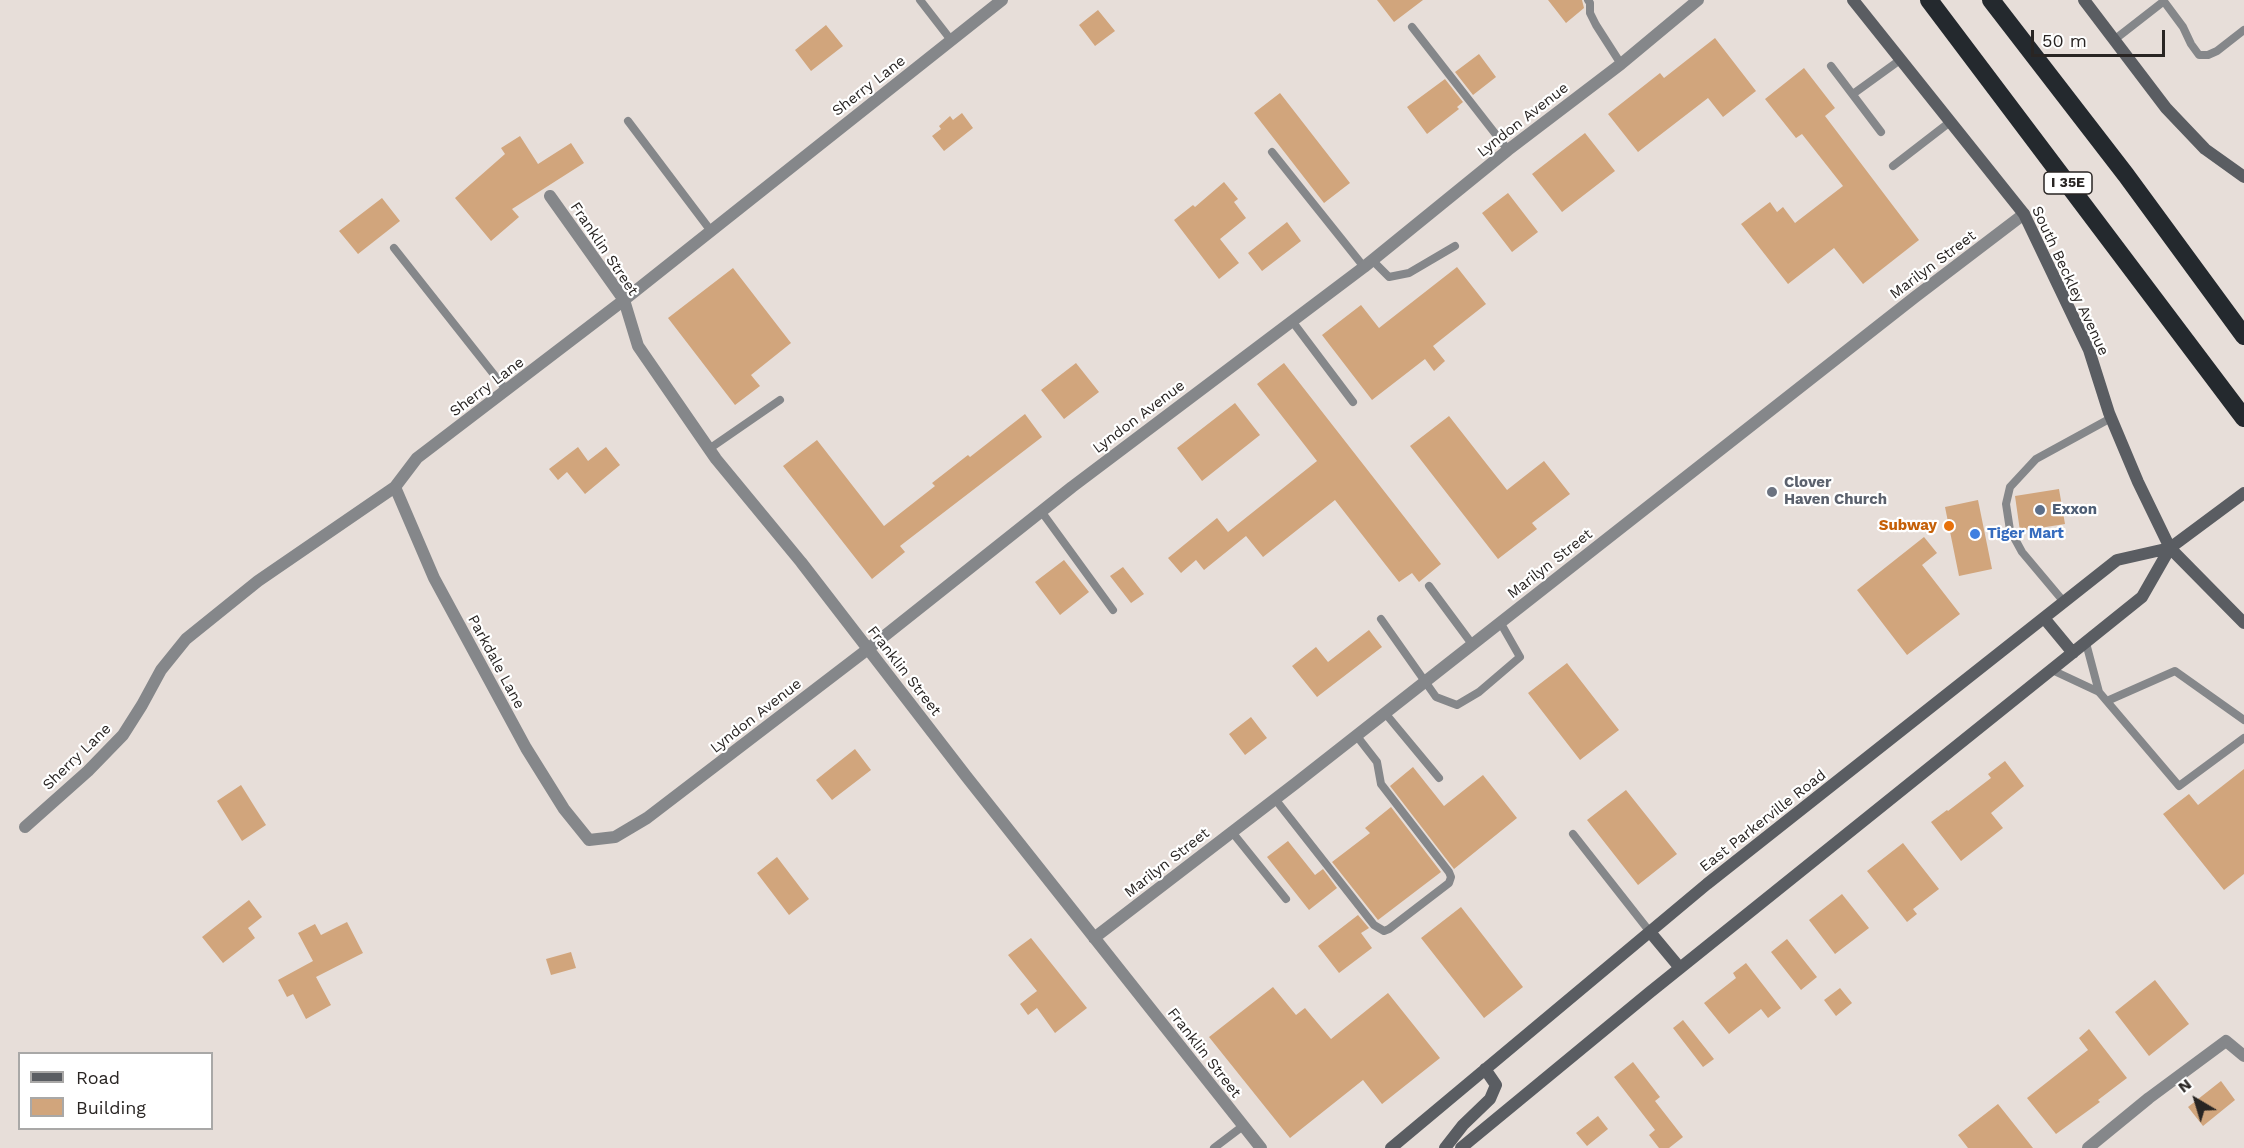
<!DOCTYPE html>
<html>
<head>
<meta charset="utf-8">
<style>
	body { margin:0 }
	#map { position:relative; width:2244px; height:1148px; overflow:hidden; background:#e7ded9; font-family:"Work Sans",sans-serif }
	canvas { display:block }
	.legend { position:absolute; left:18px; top:1052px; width:195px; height:78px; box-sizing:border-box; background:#fff; border:2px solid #a9a8a7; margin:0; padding:8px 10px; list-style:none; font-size:18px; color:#292523 }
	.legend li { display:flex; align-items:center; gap:12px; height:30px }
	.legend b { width:30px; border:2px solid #a9a8a7 }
	.north { position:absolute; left:2166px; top:1070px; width:60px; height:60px; -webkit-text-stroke:4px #fff; paint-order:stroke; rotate:322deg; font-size:16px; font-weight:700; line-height:24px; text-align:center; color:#292523 }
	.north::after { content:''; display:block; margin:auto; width:21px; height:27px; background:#292523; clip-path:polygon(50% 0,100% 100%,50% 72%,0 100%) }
	.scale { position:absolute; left:2031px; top:30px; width:134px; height:27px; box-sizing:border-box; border:3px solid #292523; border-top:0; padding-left:8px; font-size:18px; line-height:21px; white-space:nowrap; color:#292523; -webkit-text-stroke:4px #fff; paint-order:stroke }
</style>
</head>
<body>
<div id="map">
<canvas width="2244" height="1148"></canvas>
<ul class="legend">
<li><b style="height:8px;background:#5a5d62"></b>Road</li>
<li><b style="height:16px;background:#d1a57c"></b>Building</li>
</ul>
<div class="north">N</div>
<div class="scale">50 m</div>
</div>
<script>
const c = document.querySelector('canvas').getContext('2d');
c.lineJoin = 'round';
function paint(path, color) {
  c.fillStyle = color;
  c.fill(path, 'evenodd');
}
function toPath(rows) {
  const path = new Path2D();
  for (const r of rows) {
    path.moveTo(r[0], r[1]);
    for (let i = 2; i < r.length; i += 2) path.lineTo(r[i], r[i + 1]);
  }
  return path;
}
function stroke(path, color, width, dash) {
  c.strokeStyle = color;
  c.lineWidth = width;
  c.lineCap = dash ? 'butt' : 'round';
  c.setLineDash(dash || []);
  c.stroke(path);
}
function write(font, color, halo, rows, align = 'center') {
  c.font = font + ' "Work Sans",sans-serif';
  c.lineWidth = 4.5;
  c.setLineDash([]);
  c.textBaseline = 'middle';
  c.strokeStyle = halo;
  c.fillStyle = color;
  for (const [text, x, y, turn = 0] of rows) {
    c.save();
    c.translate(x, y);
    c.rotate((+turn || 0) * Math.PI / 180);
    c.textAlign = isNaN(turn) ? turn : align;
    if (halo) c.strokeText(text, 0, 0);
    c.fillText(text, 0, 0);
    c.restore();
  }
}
paint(toPath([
	[1377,0,1423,0,1394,22],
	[1548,0,1582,0,1584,8,1566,23],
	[1098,10,1115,31,1095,46,1079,25],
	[826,25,843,46,811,71,795,50],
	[1715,38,1756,91,1723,117,1708,98,1638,152,1608,114,1660,73,1664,78],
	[1479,54,1496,77,1473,95,1455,72],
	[1804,68,1835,108,1825,116,1919,240,1863,284,1834,248,1788,284,1741,224,1770,202,1777,212,1783,207,1795,223,1843,186,1802,134,1796,138,1765,99],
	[1445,79,1463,102,1457,107,1459,109,1427,134,1407,107],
	[1280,93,1350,183,1324,203,1254,113],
	[962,113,973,128,944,151,932,136,941,129,939,126,950,116,953,120],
	[1585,133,1615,171,1562,212,1532,174],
	[520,136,538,164,571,143,584,163,512,209,519,217,491,241,455,198,505,154,501,148],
	[1224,182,1238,199,1234,202,1246,218,1220,239,1239,263,1219,279,1174,220,1193,205,1195,207],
	[1508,193,1538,232,1512,252,1482,213],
	[382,198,400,221,358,254,339,231],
	[1287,222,1301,241,1262,271,1248,253],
	[1457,267,1486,304,1433,346,1445,361,1434,371,1425,359,1372,400,1322,335,1361,305,1379,328],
	[733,268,791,343,751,375,760,386,735,405,668,318],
	[1076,363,1099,392,1064,419,1041,390],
	[1284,363,1441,564,1419,582,1412,573,1399,582,1335,500,1263,557,1246,536,1204,570,1196,560,1181,573,1168,558,1217,518,1228,532,1317,461,1257,384],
	[1235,403,1260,435,1202,481,1177,448],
	[1025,414,1042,437,900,546,905,552,872,579,783,466,817,440,884,526,935,486,932,483,968,455,970,457],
	[1449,416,1507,490,1544,461,1570,494,1532,523,1537,529,1498,559,1410,446],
	[578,447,588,461,606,447,620,465,585,494,567,472,558,480,549,469],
	[2059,489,2065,524,2020,531,2015,496],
	[1978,500,1992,569,1959,576,1945,507],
	[1924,537,1937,553,1922,565,1960,614,1907,655,1857,590],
	[1064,560,1089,592,1060,615,1035,582],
	[1123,567,1144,594,1131,603,1110,576],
	[1369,630,1382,647,1317,697,1292,666,1316,647,1328,662],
	[1567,663,1619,730,1580,760,1528,693],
	[1251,717,1267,738,1245,755,1229,734],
	[855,749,871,770,832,800,816,780],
	[2005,761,2024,786,1991,813,2003,828,1961,861,1931,822,1947,810,1948,811,1991,778,1988,774],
	[1413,767,1444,806,1483,775,1517,818,1454,869,1390,786],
	[2244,769,2244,874,2224,890,2163,814,2189,794,2198,805],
	[241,785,266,825,242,841,217,801],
	[1626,790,1677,854,1638,885,1587,820],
	[1391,807,1441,872,1378,920,1332,862,1370,833,1365,828],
	[1288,841,1315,875,1323,869,1337,888,1309,910,1267,857],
	[1903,843,1939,889,1913,909,1917,914,1907,922,1867,871],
	[777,857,809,899,789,915,757,873],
	[1842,894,1869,928,1835,954,1809,920],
	[249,900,262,917,248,928,255,938,223,963,202,937],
	[1461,907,1523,987,1484,1018,1421,938],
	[1358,915,1369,928,1361,933,1372,948,1339,973,1318,946],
	[347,922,363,953,316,977,331,1005,306,1019,293,994,287,997,278,980,313,961,298,933,315,924,321,935],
	[1031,938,1087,1008,1055,1033,1037,1008,1028,1015,1020,1004,1037,991,1008,955],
	[1787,939,1817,977,1801,990,1771,952],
	[571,952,576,968,551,975,546,959],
	[1746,963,1781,1008,1768,1018,1761,1009,1729,1034,1704,1003,1736,978,1733,973],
	[2155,980,2189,1024,2149,1056,2115,1012],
	[1273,987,1296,1015,1305,1008,1331,1039,1388,993,1440,1058,1382,1104,1363,1080,1290,1138,1209,1037],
	[1840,988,1852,1003,1836,1016,1824,1000],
	[1683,1020,1714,1059,1703,1067,1673,1028],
	[2089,1029,2127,1078,2098,1100,2100,1102,2056,1134,2027,1098,2088,1050,2079,1038],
	[1633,1062,1660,1097,1655,1101,1683,1137,1669,1148,1659,1148,1649,1135,1655,1130,1614,1077],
	[2221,1081,2235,1100,2203,1126,2188,1107],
	[1998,1104,2033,1148,1968,1148,1958,1135],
	[1598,1116,1608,1129,1587,1146,1576,1133]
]), '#d1a57c');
stroke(toPath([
	[920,0,951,40],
	[1588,0,1590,3,1590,13,1596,25,1621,64],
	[2163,0,2183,27,2191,44,2199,55,2208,55,2217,51,2244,30],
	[1412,27,1508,150],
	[2114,40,2164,1],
	[1831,66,1881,132],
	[1853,94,1900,60],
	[628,121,711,231],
	[1272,152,1364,267],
	[1893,166,1950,122],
	[394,248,507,391],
	[1372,260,1389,277,1409,273,1455,246],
	[1292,321,1353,402],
	[709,449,780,400],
	[1041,511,1113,610],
	[1429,586,1472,644],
	[2064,602,2022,552,2010,530,2006,504,2010,487,2036,459,2111,418],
	[1381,619,1436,697,1457,705,1479,692,1520,657,1500,622],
	[2086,643,2099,692],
	[2052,670,2099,692,2179,786,2244,738],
	[2107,701,2175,671,2244,720],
	[1385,713,1439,778],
	[1275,799,1374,925,1384,931,1389,929,1449,883,1451,877,1449,872,1381,784,1377,762,1356,735],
	[1232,832,1286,899],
	[1573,834,1650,932],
	[1214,1148,1243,1126]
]), '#85878a', 8);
stroke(toPath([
	[550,196,624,300,638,346,716,459,801,562,966,776,1261,1148],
	[395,487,434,578,526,748,564,809,589,840,615,837,647,818,868,649,1072,487,1364,267,1508,150,1621,64,1698,0],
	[25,827,88,771,123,735,142,705,161,670,186,639,258,581,395,487,417,458,624,300,1002,0],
	[1094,938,1296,783,1915,297,2024,214],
	[2088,1148,2149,1098,2226,1041,2244,1056]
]), '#85878a', 12);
stroke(toPath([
	[1853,0,2024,214,2089,350,2109,413,2138,482,2170,548,2244,623],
	[2084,0,2166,108,2205,149,2244,177],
	[2044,618,2073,653],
	[1650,932,1680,968],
	[1391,1148,1707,884,2117,560,2170,548],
	[1445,1148,1463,1125,1490,1099,1496,1085,1485,1069],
	[1461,1148,1649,993,2142,597,2170,548,2244,493]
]), '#5a5d62', 12);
stroke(toPath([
	[1929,0,2244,418],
	[1991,0,2126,175,2244,336]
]), '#24292e', 18);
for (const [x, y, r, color] of [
	[1772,492,6,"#6b7280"],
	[2040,510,6,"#5c6f8a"],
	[1949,526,6,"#e8710a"],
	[1975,534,6,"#3f7fe0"]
]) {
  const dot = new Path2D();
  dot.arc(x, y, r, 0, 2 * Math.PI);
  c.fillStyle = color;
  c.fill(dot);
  stroke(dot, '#fff', 2);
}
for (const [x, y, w] of [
	[2068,183,48]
]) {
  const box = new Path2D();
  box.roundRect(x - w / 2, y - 11, w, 22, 4.5);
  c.fillStyle = '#fff';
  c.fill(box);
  stroke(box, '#292523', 1.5);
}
write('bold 14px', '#292523', null, [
	["I 35E",2068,183]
]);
write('15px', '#292523', '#fff', [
	["Sherry Lane",869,86,-38],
	["Lyndon Avenue",1523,120,-38],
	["Franklin Street",604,249,56],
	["Marilyn Street",1933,265,-37],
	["South Beckley Avenue",2070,281,65],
	["Sherry Lane",487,387,-37],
	["Lyndon Avenue",1139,417,-37],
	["Marilyn Street",1550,564,-38],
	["Parkdale Lane",496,662,62],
	["Franklin Street",904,671,52],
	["Lyndon Avenue",756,716,-38],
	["Sherry Lane",77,757,-44],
	["East Parkerville Road",1763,821,-38],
	["Marilyn Street",1167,863,-38],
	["Franklin Street",1204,1053,52]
]);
write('bold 15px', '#5b616d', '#fff', [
	["Clover",1784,483],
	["Haven Church",1784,500]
], 'left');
write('bold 15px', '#4e5e75', '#fff', [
	["Exxon",2052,510]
], 'left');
write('bold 15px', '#c56008', '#fff', [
	["Subway",1937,526]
], 'right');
write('bold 15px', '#366cbe', '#fff', [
	["Tiger Mart",1987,534]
], 'left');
</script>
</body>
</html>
